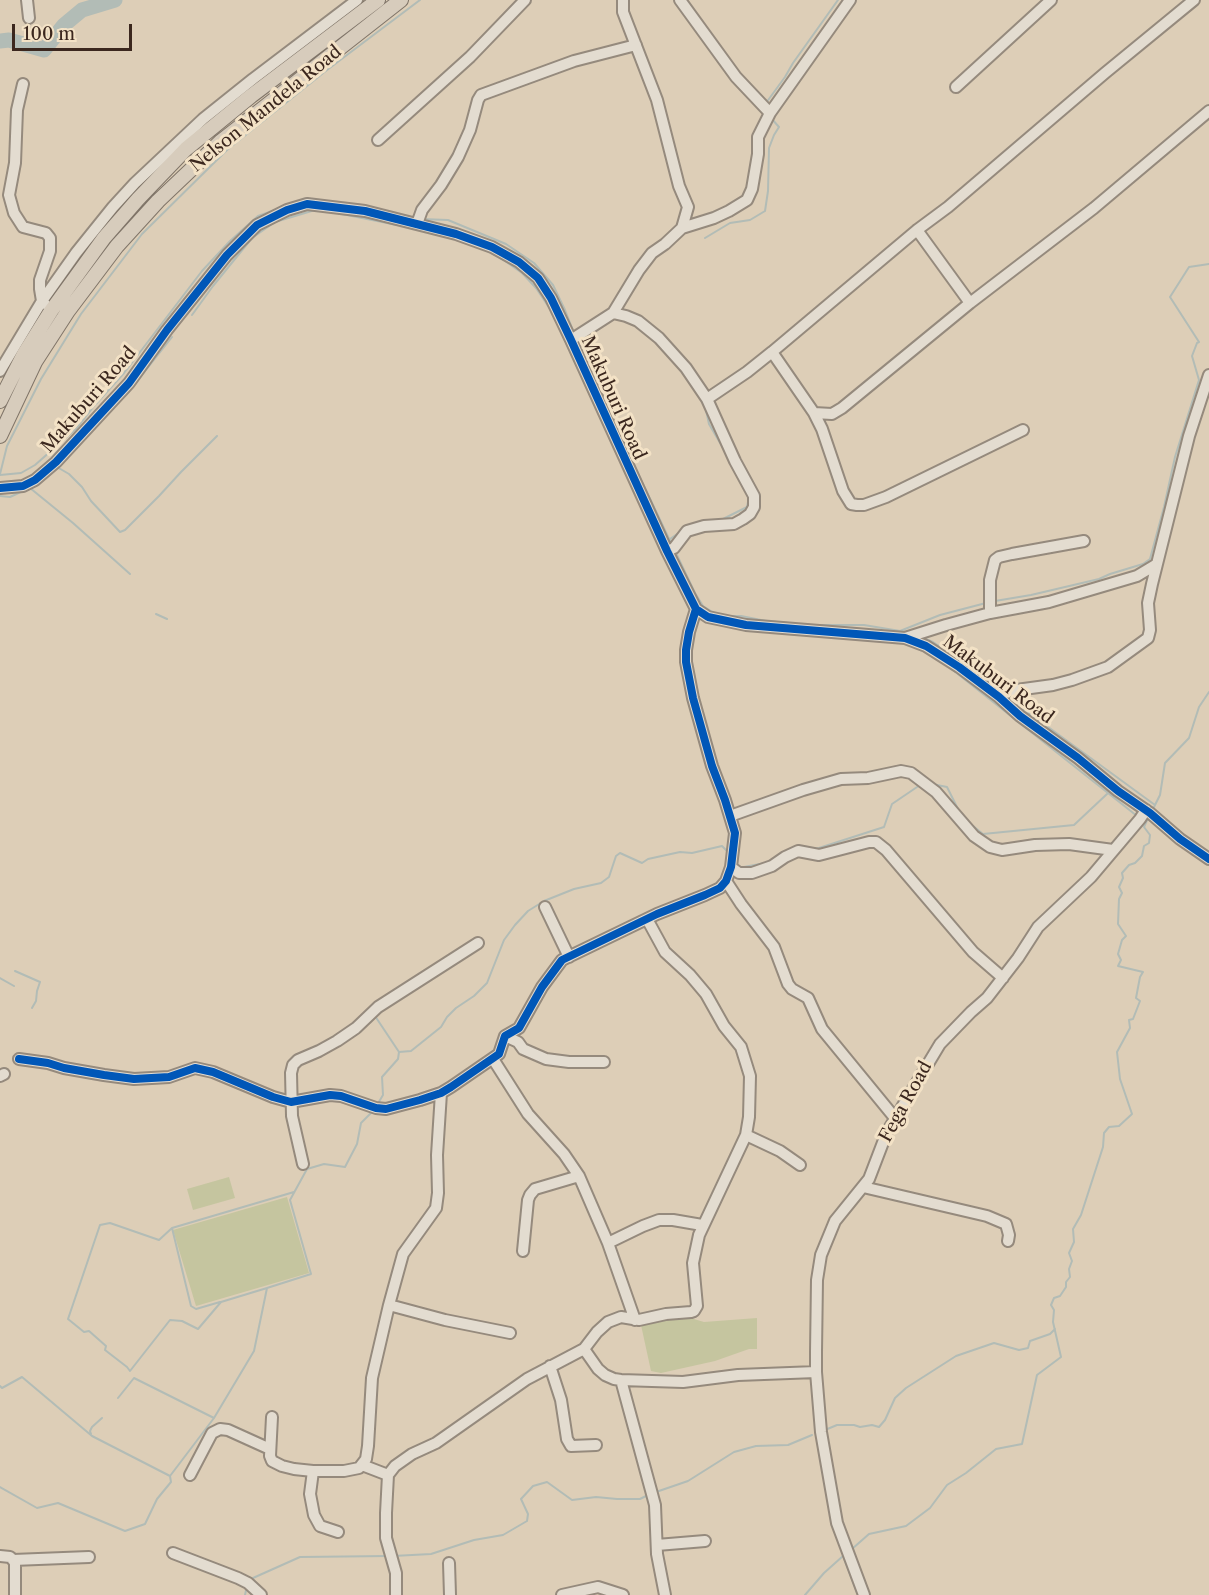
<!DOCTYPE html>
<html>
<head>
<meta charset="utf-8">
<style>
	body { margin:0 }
	#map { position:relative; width:1209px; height:1595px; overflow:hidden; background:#ddceb7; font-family:"Libre Caslon Text",serif }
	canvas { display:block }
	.scale { position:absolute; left:12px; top:24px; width:120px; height:27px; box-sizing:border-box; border:3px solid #3b271e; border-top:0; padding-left:8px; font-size:18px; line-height:21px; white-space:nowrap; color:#3b271e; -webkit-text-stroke:4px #f3e2c6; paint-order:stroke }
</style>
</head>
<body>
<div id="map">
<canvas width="1209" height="1595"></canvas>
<div class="scale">100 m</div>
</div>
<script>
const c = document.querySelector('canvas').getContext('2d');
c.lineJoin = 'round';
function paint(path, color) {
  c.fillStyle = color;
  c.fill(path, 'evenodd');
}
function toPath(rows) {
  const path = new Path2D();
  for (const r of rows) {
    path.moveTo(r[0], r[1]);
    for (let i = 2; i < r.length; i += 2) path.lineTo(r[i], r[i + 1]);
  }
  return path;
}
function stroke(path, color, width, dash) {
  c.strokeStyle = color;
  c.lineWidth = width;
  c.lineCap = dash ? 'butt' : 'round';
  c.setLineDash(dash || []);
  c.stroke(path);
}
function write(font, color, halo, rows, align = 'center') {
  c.font = font + ' "Libre Caslon Text",serif';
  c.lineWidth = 6;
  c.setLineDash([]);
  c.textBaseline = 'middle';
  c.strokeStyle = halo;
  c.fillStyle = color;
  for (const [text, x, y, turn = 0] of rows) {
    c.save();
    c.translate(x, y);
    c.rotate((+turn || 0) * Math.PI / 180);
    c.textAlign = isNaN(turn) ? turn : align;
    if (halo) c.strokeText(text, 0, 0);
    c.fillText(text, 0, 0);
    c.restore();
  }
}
paint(toPath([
	[229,1177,235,1198,193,1210,187,1189],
	[287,1197,309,1273,196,1306,173,1230],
	[687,1317,704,1322,757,1318,757,1349,749,1349,715,1361,661,1373,651,1371,641,1325]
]), '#c5c59f');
stroke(toPath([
	[329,28,339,21],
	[766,103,785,77,793,63,838,0],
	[319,201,362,205,416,219],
	[332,212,397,225],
	[421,219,448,220,506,244,534,263,553,285,565,310,574,333],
	[705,238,730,223,750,220,765,211,768,191,769,148,774,135,779,127,771,118],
	[486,250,505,261,522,273,536,288,552,312,611,441],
	[192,315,213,286,252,238,275,222,315,210],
	[114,406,127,394,172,337],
	[706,410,709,424,723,448],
	[615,425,672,545],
	[57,467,69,474,82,487,91,501,120,532,125,530,159,496,181,472,217,436],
	[0,474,7,446,41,379,81,314,142,234,227,150,327,70,420,0],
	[0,475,21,473,35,465,77,428,94,406,124,373,202,271,230,241,258,216,278,209],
	[30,488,73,523,130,574],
	[0,496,10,497,25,490],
	[721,520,747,507,749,497],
	[670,539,680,532],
	[676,553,695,593,703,606,714,613,727,616,741,616,766,621,807,625,864,625,900,631,940,615,986,603],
	[673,575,690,610],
	[995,601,1031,595,1099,579,1110,574,1143,564,1150,559,1164,507,1175,457,1199,380,1192,356,1197,343,1199,342,1170,297,1189,267,1209,264],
	[156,614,167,619],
	[921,637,933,642,971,668,1000,691],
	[949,667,1137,816],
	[1007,697,1155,805],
	[932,784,947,787,959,811],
	[1152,811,1160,795,1165,763,1189,738,1199,707,1209,692],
	[968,822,983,834,1074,825,1107,794],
	[810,849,819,848,884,827,892,804,920,785],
	[743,869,744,867,765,863],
	[15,971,40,982,37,991,36,1001,32,1008],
	[0,978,14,986],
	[375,1016,399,1052,411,1051,441,1027,447,1017,456,1008,474,996,487,983,504,940,515,925,528,911,544,901,574,889,601,883,609,877,616,856,620,853,642,863,648,859,680,852,692,853,722,846,729,853],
	[377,1105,383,1095,382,1077,398,1059,399,1052],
	[172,1228,191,1306,196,1309,220,1302],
	[267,1288,221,1302,198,1329,182,1321,170,1320,130,1371,127,1367,105,1350,106,1346,89,1331,84,1332,68,1319,100,1225,110,1223,159,1240,172,1228,294,1192],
	[0,1386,2,1388,22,1377,92,1436,170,1476],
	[118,1398,134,1378,214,1418],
	[825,1430,837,1425,854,1425,860,1427,872,1425,879,1427,885,1420,895,1398,906,1388,956,1356,994,1343,1019,1350,1028,1348,1030,1341,1050,1334,1055,1329],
	[91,1434,90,1431,92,1427,102,1418],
	[0,1487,37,1508,58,1503,125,1531,145,1524,157,1499,171,1482,170,1476,214,1418,254,1351,267,1288,311,1274,290,1200,307,1169,324,1164,345,1167,357,1144,361,1123,372,1112],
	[656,1492,688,1481,734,1452,756,1446,788,1445,812,1435],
	[852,1549,869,1534,906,1526,930,1508,947,1485,966,1473,996,1449,1022,1444,1037,1375,1061,1357,1053,1322,1054,1310,1051,1305,1054,1298,1060,1296,1066,1287,1066,1282,1070,1277,1069,1269,1072,1261,1069,1253,1074,1242,1073,1229,1081,1215,1103,1147,1104,1133,1109,1127,1119,1126,1132,1114,1120,1079,1117,1052,1130,1028,1129,1020,1133,1019,1140,1001,1136,998,1140,977,1143,972,1118,966,1121,960,1118,954,1122,940,1126,936,1118,924,1119,899,1122,893,1119,887,1123,878,1122,873,1129,865,1135,863,1142,856,1144,846,1149,843,1150,835,1144,827,1149,816],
	[393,1556,431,1554,474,1540,503,1535,527,1521,528,1514,521,1499,533,1486,547,1482,572,1500,596,1497,617,1499,640,1499,648,1495],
	[249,1581,253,1578,300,1557,388,1556],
	[245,1595,247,1586],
	[805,1595,824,1573,843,1556,858,1595]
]), '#b2bcb6', 2);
stroke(toPath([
	[0,41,9,40,44,50,64,25,82,10,115,0]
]), '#b2bcb6', 15);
const minor = toPath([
	[27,0,29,18],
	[623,0,623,12,657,100,679,186,688,207,682,228],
	[680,0,736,77,770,113],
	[23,84,17,110,15,163,9,195,14,213,23,227,46,233,50,238,50,251,40,280,40,289,42,301,45,304],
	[956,87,1051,0],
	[378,140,470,57,525,0],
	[417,224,422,210,441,185,458,157,470,130,478,100,481,95,574,61,636,45],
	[917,230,970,303],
	[613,313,626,316,638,321,659,338,686,368,707,399,735,461,754,496,754,507,750,514,743,519,734,524,704,526,687,531,674,548,667,551],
	[571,340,613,313,639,270,652,253,665,244,682,228,714,218,729,211,747,200,752,189,758,154,758,137,770,113,850,0],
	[772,352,814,413,822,429,843,491,851,504,857,505,864,505,886,497,1023,430],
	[0,371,42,301,76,253,113,207,135,183,203,119,253,79,357,0],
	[707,399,747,372,772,352,917,230,948,207,1105,73,1194,0],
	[814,413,832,414,842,408,970,303,1094,208,1209,111],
	[0,488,23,486,35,480,56,462,129,383,167,330,227,255,257,225,287,210,307,204,365,211,456,234,492,247,519,262,538,278,551,298,571,340,667,551,696,609,708,617,746,625,905,638,926,646,959,667,999,697,1020,716,1078,758,1118,791,1150,813,1180,839,1209,859],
	[990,613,990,580,995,560,999,557,1012,554,1084,541],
	[905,638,946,625,990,613,1049,602,1137,576,1157,564],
	[999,697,1009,691,1053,685,1072,680,1108,667,1148,638,1150,630,1148,603,1152,584,1189,436,1209,375],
	[730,816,803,790,841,779,868,778,901,771,911,773,915,776,936,792,974,836,990,847,1002,850,1035,845,1069,844,1113,850],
	[731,867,739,873,752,873,772,866,785,857,798,851,819,855,869,842,876,842,886,850,973,952,1003,978],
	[726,881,741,904,774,947,788,984,792,989,808,998,822,1029,895,1118],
	[545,907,569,957],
	[505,1036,518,1042,523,1049,546,1059,569,1062,604,1062],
	[19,1059,48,1063,64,1068,104,1075,134,1079,169,1077,195,1068,213,1072,273,1097,291,1102,330,1095,341,1096,376,1108,386,1109,420,1100,441,1093,451,1087,499,1054,505,1036,519,1028,542,987,562,960,657,914,705,895,720,888,726,881,731,867,735,833,725,800,712,766,693,698,686,662,686,650,689,632,696,609],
	[493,1059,528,1114,564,1154,579,1176,608,1243,635,1320],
	[0,1076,4,1074],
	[746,1135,780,1151,800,1165],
	[303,1164,292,1116,291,1073,293,1065,298,1060,319,1051,337,1041,356,1028,378,1007,478,943],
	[863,1187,987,1216,1006,1224,1009,1235,1008,1241],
	[608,1243,643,1226,659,1220,673,1220,702,1225],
	[523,1251,528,1200,530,1195,535,1189,579,1176],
	[389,1305,445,1320,510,1333],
	[584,1349,598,1369,605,1375,614,1379,621,1380,683,1382,738,1375,816,1372],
	[550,1366,561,1400,567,1439,571,1446,596,1445],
	[621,1380,655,1505,657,1554,665,1595],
	[272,1417,270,1456,272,1461,282,1466,294,1469,313,1471,344,1471,359,1468,366,1459,368,1446,372,1378,389,1305,403,1254,436,1208,438,1193,437,1155,441,1093],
	[362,1465,388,1475],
	[313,1471,310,1494,314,1515,320,1526,338,1532],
	[190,1475,212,1433,220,1429,228,1430,270,1449],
	[657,1545,705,1541],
	[173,1553,238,1578,248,1583,261,1595],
	[0,1556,10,1557,13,1560,15,1563,15,1595],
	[13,1560,89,1557],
	[449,1563,450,1595],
	[396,1595,396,1573,386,1538,386,1513,388,1475,395,1466,412,1454,436,1443,527,1379,584,1349,597,1332,608,1322,621,1317,639,1320,666,1314,691,1312,694,1311,697,1306,693,1263,699,1235,746,1135,749,1117,750,1076,741,1047,724,1026,706,994,690,975,665,952,647,919],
	[562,1595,598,1587,623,1595],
	[864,1595,837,1523,821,1432,816,1372,816,1352,817,1280,821,1255,835,1221,869,1179,887,1132,940,1044,971,1012,987,998,1018,958,1038,927,1091,877,1140,819,1146,810]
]);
const major = toPath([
	[0,401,24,354,51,311,104,238,138,199,186,149,251,96,378,0],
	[0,436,35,362,68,311,117,246,158,201,220,142,401,0]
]);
stroke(minor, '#958a7d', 14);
stroke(major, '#7f7468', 16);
stroke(minor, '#e3dcd0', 10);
stroke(major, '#d7ccbc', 14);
stroke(toPath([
	[0,488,23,486,35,480,56,462,129,383,167,330,227,255,257,225,287,210,307,204,365,211,456,234,492,247,519,262,538,278,551,298,571,340,667,551,696,609,708,617,746,625,905,638,926,646,959,667,999,697,1020,716,1078,758,1118,791,1150,813,1180,839,1209,859],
	[19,1059,48,1063,64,1068,104,1075,134,1079,169,1077,195,1068,213,1072,273,1097,291,1102,330,1095,341,1096,376,1108,386,1109,420,1100,441,1093,451,1087,499,1054,505,1036,519,1028,542,987,562,960,657,914,705,895,720,888,726,881,731,867,735,833,725,800,712,766,693,698,686,662,686,650,689,632,696,609]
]), '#0057b8', 8);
write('18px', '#3b271e', '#f3e2c6', [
	["Nelson Mandela Road",266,109,-39],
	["Makuburi Road",613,398,66],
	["Makuburi Road",89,400,-49],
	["Makuburi Road",998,680,37],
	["Fega Road",906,1102,-61]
]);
</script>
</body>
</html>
